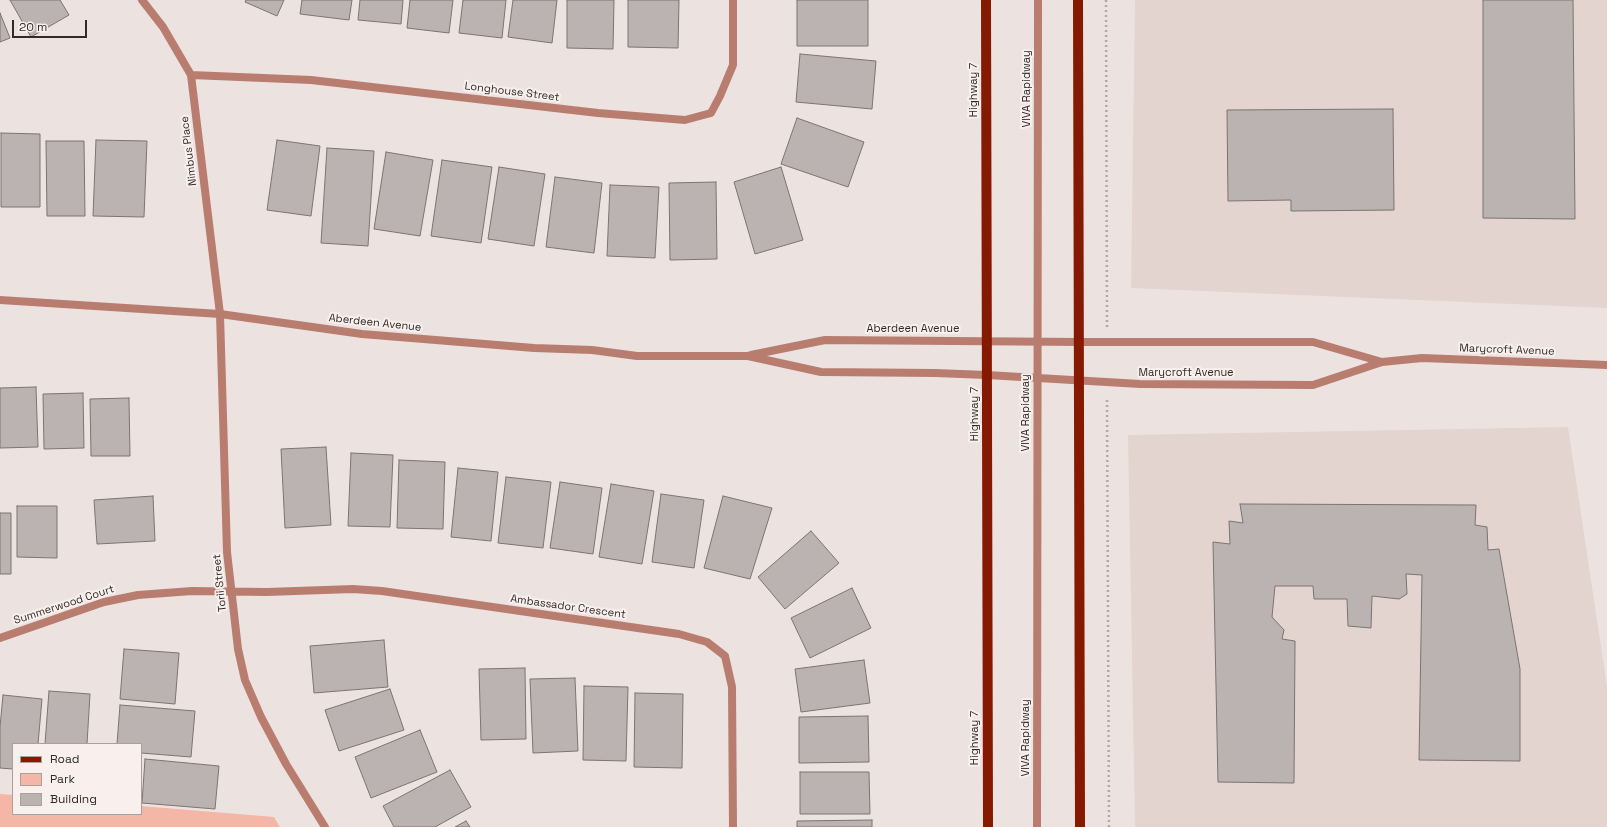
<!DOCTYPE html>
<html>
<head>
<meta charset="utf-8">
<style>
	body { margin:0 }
	#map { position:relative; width:1607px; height:827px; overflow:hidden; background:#ece3e1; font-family:"Space Grotesk",sans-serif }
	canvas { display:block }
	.legend { position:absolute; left:12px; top:743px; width:130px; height:72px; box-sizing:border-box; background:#f9f0ee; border:1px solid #a8a1a0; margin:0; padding:5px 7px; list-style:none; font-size:12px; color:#2e2b2a }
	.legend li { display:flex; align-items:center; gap:8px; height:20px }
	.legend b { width:20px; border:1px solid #a8a1a0 }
	.scale { position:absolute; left:12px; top:20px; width:75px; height:18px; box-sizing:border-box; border:2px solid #2e2b2a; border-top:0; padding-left:5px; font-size:12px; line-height:14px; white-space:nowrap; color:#2e2b2a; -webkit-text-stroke:3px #f9f0ee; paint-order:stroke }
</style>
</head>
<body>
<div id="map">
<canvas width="1607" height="827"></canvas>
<ul class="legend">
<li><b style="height:5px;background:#861901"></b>Road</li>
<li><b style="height:11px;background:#f4b6a7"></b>Park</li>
<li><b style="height:11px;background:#bbb3b1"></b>Building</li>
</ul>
<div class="scale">20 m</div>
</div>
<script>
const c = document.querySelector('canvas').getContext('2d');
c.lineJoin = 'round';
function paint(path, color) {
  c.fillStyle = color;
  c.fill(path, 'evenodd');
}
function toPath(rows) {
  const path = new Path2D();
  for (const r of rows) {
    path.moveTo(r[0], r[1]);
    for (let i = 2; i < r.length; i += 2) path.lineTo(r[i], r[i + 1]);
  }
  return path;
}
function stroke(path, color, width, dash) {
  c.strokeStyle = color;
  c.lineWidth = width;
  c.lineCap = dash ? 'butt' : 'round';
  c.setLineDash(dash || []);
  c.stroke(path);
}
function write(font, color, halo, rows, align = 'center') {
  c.font = font + ' "Space Grotesk",sans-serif';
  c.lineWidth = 4;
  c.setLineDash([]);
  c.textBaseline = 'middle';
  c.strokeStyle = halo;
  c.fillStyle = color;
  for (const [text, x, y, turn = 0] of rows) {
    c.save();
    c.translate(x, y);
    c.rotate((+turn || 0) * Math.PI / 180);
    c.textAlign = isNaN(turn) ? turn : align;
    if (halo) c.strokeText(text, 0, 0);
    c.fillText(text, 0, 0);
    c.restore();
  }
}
paint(toPath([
	[1135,0,1607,0,1607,308,1131,288],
	[1568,427,1607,687,1607,827,1135,827,1128,435]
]), '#e4d4cf');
paint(toPath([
	[0,794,13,795,13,814,141,814,141,806,274,817,280,827,0,827]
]), '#f4b6a7');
const building = toPath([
	[10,0,60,0,69,15,31,37,10,0],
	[246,0,284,0,277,16,245,2,246,0],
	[302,0,352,0,349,20,300,14,302,0],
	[360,0,403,0,401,24,358,20,360,0],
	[410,0,453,0,449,33,407,28,410,0],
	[463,0,506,0,502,38,459,33,463,0],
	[513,0,557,0,552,43,508,37,513,0],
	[567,0,614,0,613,49,567,48,567,0],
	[628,0,679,0,678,48,628,47,628,0],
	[797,0,868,0,868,46,797,46,797,0],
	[1483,0,1573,0,1575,219,1483,218,1483,0],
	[0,13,10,38,0,42,0,13],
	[800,54,876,61,872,109,796,102,800,54],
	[1393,109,1394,210,1291,211,1291,200,1228,201,1227,110,1393,109],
	[797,118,864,142,848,187,781,164,797,118],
	[1,133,40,134,40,207,1,207,1,133],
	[96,140,147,141,144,217,93,216,96,140],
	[277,140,320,146,311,216,267,210,277,140],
	[46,141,84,141,85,216,47,216,46,141],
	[327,148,374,151,368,246,321,243,327,148],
	[386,152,433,160,420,236,374,229,386,152],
	[442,160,492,167,481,243,431,236,442,160],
	[499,167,545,174,534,246,488,239,499,167],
	[781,167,803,240,755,254,734,182,781,167],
	[555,177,602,183,594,253,546,247,555,177],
	[716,182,717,259,670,260,669,183,716,182],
	[610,185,659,187,655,258,607,256,610,185],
	[36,387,38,447,0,448,0,388,36,387],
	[83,393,84,448,44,449,43,394,83,393],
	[129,398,130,456,91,456,90,399,129,398],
	[326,447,331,525,285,528,281,449,326,447],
	[351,453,393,455,390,527,348,526,351,453],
	[399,460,445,462,443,529,397,528,399,460],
	[458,468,498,472,491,541,451,537,458,468],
	[506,477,551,482,543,548,498,543,506,477],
	[560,482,602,488,593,554,550,548,560,482],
	[611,484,654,491,642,564,599,557,611,484],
	[661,494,704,500,694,568,652,562,661,494],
	[153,496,155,541,97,544,94,500,153,496],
	[723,496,772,508,750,579,704,568,723,496],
	[1240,504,1476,505,1475,525,1487,527,1488,550,1499,549,1520,669,1520,761,1419,760,1422,575,1406,574,1407,594,1399,599,1372,596,1371,628,1348,626,1347,599,1314,599,1313,586,1275,586,1272,617,1284,630,1282,639,1295,641,1294,783,1218,782,1213,542,1230,544,1229,521,1243,523,1240,504],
	[17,506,57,506,57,558,17,557,17,506],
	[0,513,11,513,11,574,0,574,0,513],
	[811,531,839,563,785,609,758,577,811,531],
	[852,588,871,628,810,658,791,618,852,588],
	[384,640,388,687,314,693,310,646,384,640],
	[124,649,179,653,175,704,120,699,124,649],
	[864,660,870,703,801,712,795,669,864,660],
	[525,668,526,739,481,740,479,669,525,668],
	[575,678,578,751,533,753,530,679,575,678],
	[584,686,628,687,626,761,583,760,584,686],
	[390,689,404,730,339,751,325,710,390,689],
	[49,691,90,694,87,744,45,744,49,691],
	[635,693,683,694,682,768,634,767,635,693],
	[3,695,42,699,38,744,13,744,13,769,0,768,0,727,3,695],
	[120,705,195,711,191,757,141,753,141,744,117,744,120,705],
	[868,716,869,762,799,763,799,717,868,716],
	[420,730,437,772,371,798,355,757,420,730],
	[145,759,219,766,215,809,142,803,145,759],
	[450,770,471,807,435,827,394,827,383,806,450,770],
	[800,772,869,772,870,814,800,814,800,772],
	[872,820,872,827,797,827,797,821,872,820],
	[466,821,470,827,455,827,466,821]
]);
paint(building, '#bbb3b1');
stroke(building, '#7b7472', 1);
stroke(toPath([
	[1106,0,1107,327],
	[1107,400,1109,827]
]), '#b1a9a8', 2.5, [2, 3]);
stroke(toPath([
	[1037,827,1038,0]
]), '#b97d70', 8);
stroke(toPath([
	[142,0,163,27,191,75,220,314,227,552,238,649,245,680,261,717,286,764,325,827],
	[191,75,311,80,598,113,685,120,711,113,720,96,733,65,733,0],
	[1080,342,1313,342,1382,362],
	[987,375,1140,384,1313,385,1382,362,1422,358,1607,365],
	[0,638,104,602,138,595,192,591,267,592,353,589,382,591,679,634,707,642,725,656,732,687,733,827]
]), '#b97d70', 8);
stroke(toPath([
	[0,300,220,314,362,334,534,348,592,350,637,356,748,356,821,372,935,373,987,375],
	[751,355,825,340,1080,342]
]), '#b97d70', 8);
stroke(toPath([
	[986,0,988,827],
	[1078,0,1080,827]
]), '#861901', 10);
write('11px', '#2e2b2a', '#f9f0ee', [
	["VIVA Rapidway",1027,89,-90],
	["Highway 7",974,90,-90],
	["Longhouse Street",512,92,7],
	["Nimbus Place",189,151,-97],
	["Aberdeen Avenue",375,323,6],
	["Aberdeen Avenue",913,329],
	["Marycroft Avenue",1507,350,2],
	["Marycroft Avenue",1186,373],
	["VIVA Rapidway",1026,413,-90],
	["Highway 7",975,414,-90],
	["Torii Street",220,583,-96],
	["Summerwood Court",64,605,-18],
	["Ambassador Crescent",568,607,8],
	["Highway 7",975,738,-90],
	["VIVA Rapidway",1026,738,-90]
]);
</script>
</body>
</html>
